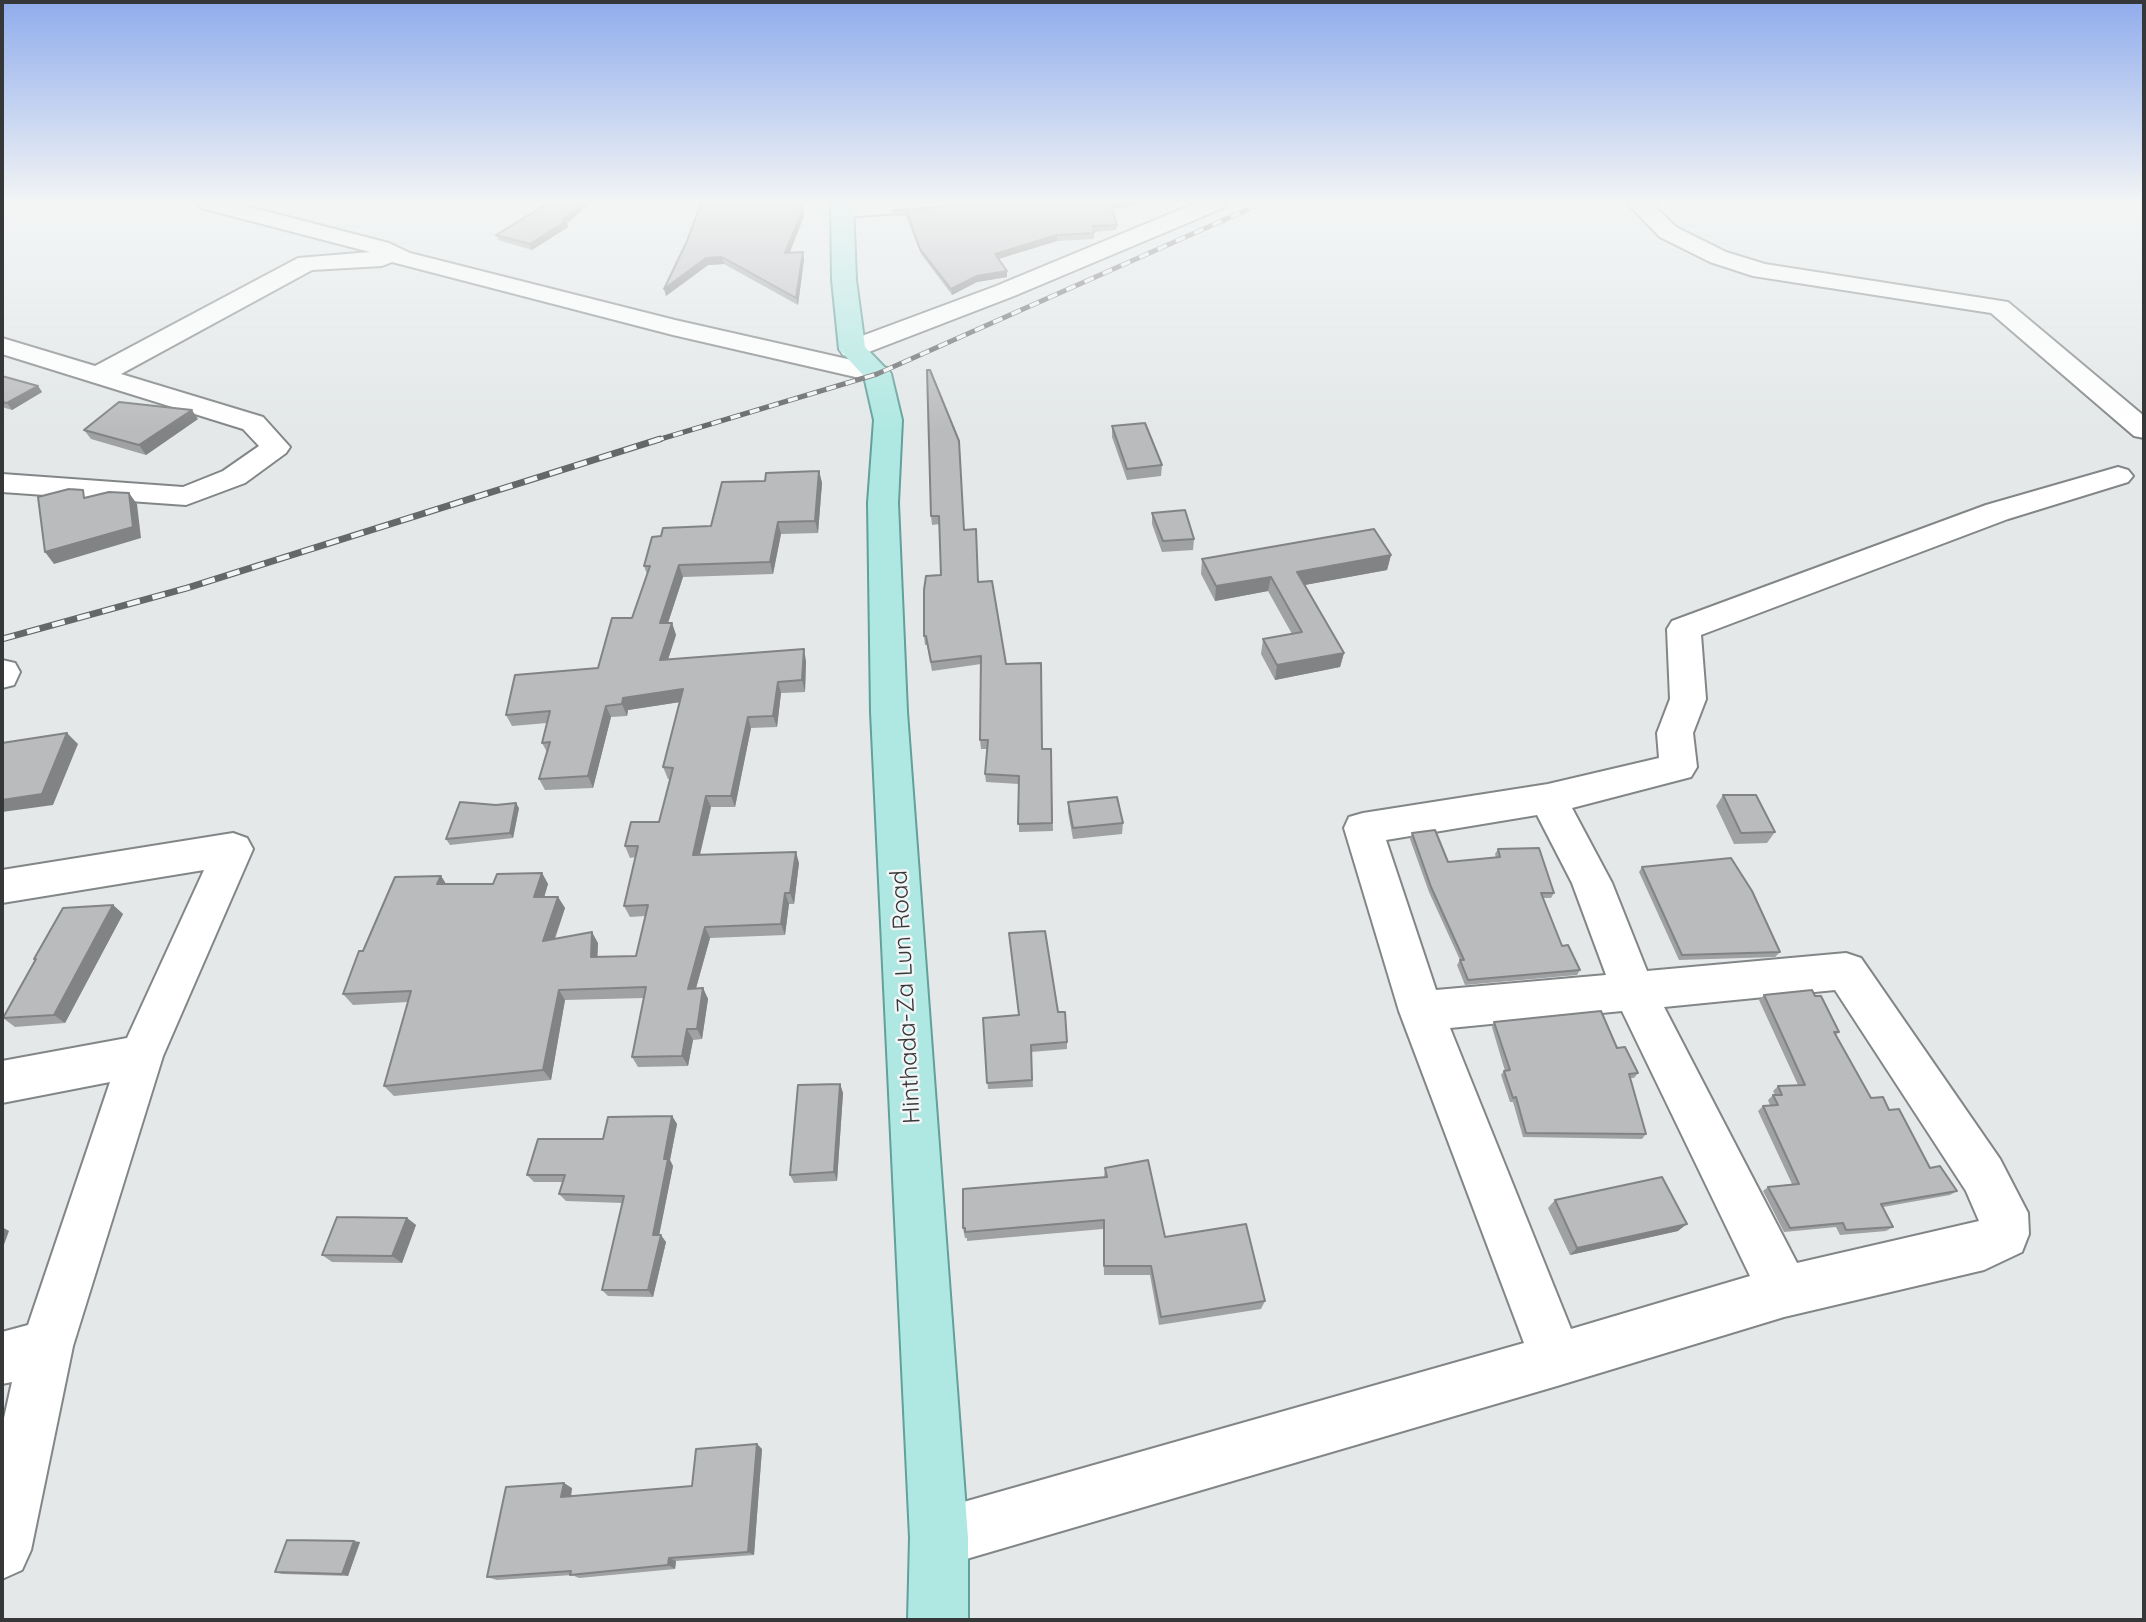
<!DOCTYPE html>
<html>
<head>
<meta charset="utf-8">
<style>
	body { margin:0 }
	#map { position:relative; width:2146px; height:1622px; overflow:hidden; background:#e4e8e9; font-family:Quicksand,sans-serif }
	canvas { display:block }
	.frame { position:absolute; inset:0; border:4px solid #363738; pointer-events:none }
</style>
</head>
<body>
<div id="map">
<canvas width="2146" height="1622"></canvas>
<div class="frame"></div>
</div>
<script>
const c = document.querySelector('canvas').getContext('2d');
c.lineJoin = 'round';
function toPath(rows) {
  const path = new Path2D();
  for (const r of rows) {
    path.moveTo(r[0], r[1]);
    for (let i = 2; i < r.length; i += 2) path.lineTo(r[i], r[i + 1]);
  }
  return path;
}
function stroke(path, color, width, dash) {
  c.strokeStyle = color;
  c.lineWidth = width;
  c.lineCap = dash ? 'butt' : 'round';
  c.setLineDash(dash || []);
  c.stroke(path);
}
function paint(path, color) {
  c.fillStyle = color;
  c.fill(path, 'evenodd');
}
function write(font, color, halo, rows, align = 'center') {
  c.font = font + ' Quicksand,sans-serif';
  c.lineWidth = 5;
  c.setLineDash([]);
  c.textBaseline = 'middle';
  c.strokeStyle = halo;
  c.fillStyle = color;
  for (const [text, x, y, turn = 0] of rows) {
    c.save();
    c.translate(x, y);
    c.rotate((+turn || 0) * Math.PI / 180);
    c.textAlign = isNaN(turn) ? turn : align;
    if (halo) c.strokeText(text, 0, 0);
    c.fillText(text, 0, 0);
    c.restore();
  }
}
const minor = toPath([
	[198,203,234,203,389,243,410,253,675,320,887,368,891,374,887,380,877,382,673,335,392,262,382,266,312,270,121,374,263,417,290,447,286,453,245,483,186,505,2,492,2,474,183,487,223,471,259,446,243,429,2,354,2,338,95,366,298,258,370,252,201,208,198,203],
	[843,203,951,203,948,208,940,210,843,217,835,215,832,210,835,205,843,203],
	[1196,203,1226,203,1223,208,1014,296,861,355,852,357,843,355,839,349,843,343,996,286,1196,203],
	[1627,203,1651,203,1676,227,1726,252,1765,264,2008,302,2144,416,2144,438,2134,436,1991,313,1753,276,1710,262,1660,237,1627,203],
	[2118,467,2128,470,2133,476,2128,482,2008,519,1701,635,1706,699,1693,733,1697,767,1691,777,1572,808,1612,883,1647,971,1846,953,1861,958,2000,1159,2028,1213,2029,1234,2022,1252,1984,1270,1784,1317,1557,1386,939,1567,919,1558,910,1538,919,1518,939,1509,1524,1343,1399,1011,1344,828,1349,817,1363,813,1548,784,1659,758,1657,733,1670,699,1667,629,1672,621,1986,505,2118,467],
	[1537,815,1572,883,1606,975,1436,990,1386,840,1537,815],
	[1835,990,1966,1191,1979,1221,1797,1263,1664,1007,1835,990],
	[1622,1011,1750,1276,1571,1329,1450,1028,1622,1011],
	[2,660,15,663,20,672,14,685,2,688,2,660],
	[233,833,247,838,253,849,163,1056,73,1346,31,1550,22,1570,2,1579,2,1427,12,1382,2,1384,2,1332,28,1325,110,1082,2,1103,2,1061,127,1038,204,870,2,903,2,870,233,833]
]);
const major = toPath([
	[831,203,853,203,856,280,865,347,891,374,902,420,898,503,907,712,968,1538,968,1620,908,1620,910,1538,871,712,868,503,874,420,864,376,839,349,832,280,831,203]
]);
stroke(minor, '#838687', 4);
stroke(major, '#62a09a', 4);
paint(minor, '#fff');
paint(major, '#afe8e2');
const railFar1 = toPath([
	[654,441,877,374,1262,203]
]);
const rail = toPath([
	[2,639,187,588,660,439]
]);
stroke(railFar1, '#656768', 5);
stroke(rail, '#656768', 7);
stroke(railFar1, '#f2f5f6', 3.5, [10]);
stroke(rail, '#f2f5f6', 4.5, [13]);
paint(toPath([
	[548,203,591,203,567,223,568,227,532,250,498,240,496,235],
	[950,203,1143,203,1112,209,1117,225,1116,230,1094,232,1094,239,1057,241,998,259,1007,271,1007,277,977,282,952,295,921,254,906,216,893,216,892,210,940,207],
	[804,216,789,253,804,259,798,305,724,264,708,265,666,296,687,241],
	[927,370,964,530,979,582,1006,664,1042,749,1051,749,1053,831,1019,832,1019,784,986,782,985,774,987,749,981,749,980,740,981,664,932,671,927,645,925,645,924,636,941,575,940,524,932,525,931,516],
	[2,376,38,386,42,392,12,410,2,407],
	[198,419,146,455,91,439,84,430],
	[1112,426,1162,465,1161,476,1127,480,1112,437],
	[819,471,822,483,818,533,781,534,773,574,683,577,668,623,672,623,676,635,668,659,806,661,805,692,781,693,777,727,751,728,735,807,711,807,700,855,799,863,794,904,789,904,785,935,710,938,696,988,703,988,708,999,702,1039,693,1040,688,1066,638,1067,632,1057,644,998,565,1000,551,1080,394,1096,384,1086,408,1002,353,1005,343,994,363,951,441,876,446,884,493,884,542,873,548,884,544,897,558,897,565,908,555,939,598,943,597,957,636,956,645,916,630,917,624,906,636,857,630,858,625,846,659,822,670,779,668,779,663,767,680,702,628,710,627,716,611,717,593,788,545,790,539,779,547,752,542,743,547,723,512,726,506,715,598,668,632,618,647,574,644,566,661,536,711,526,765,481],
	[1152,513,1194,539,1193,550,1162,552,1152,524],
	[1391,555,1387,570,1304,585,1344,653,1340,667,1275,680,1261,654,1263,639,1292,634,1268,591,1215,601,1201,574,1202,559],
	[1723,795,1775,832,1767,843,1734,844,1716,806],
	[1068,802,1123,823,1122,834,1073,839,1068,812],
	[519,808,513,838,450,845,446,839],
	[1412,833,1448,862,1496,858,1495,854,1498,849,1554,893,1551,898,1543,898,1562,946,1580,970,1577,975,1465,985,1457,965,1460,960,1429,892,1410,839],
	[1642,867,1780,952,1775,957,1679,960,1639,872],
	[113,905,123,914,65,1023,15,1027,3,1018,36,961,34,959],
	[1764,995,1815,996,1839,1032,1836,1035,1871,1098,1889,1110,1930,1168,1957,1191,1950,1195,1883,1207,1893,1227,1886,1231,1840,1235,1836,1227,1784,1232,1763,1191,1768,1187,1792,1184,1758,1111,1763,1106,1770,1105,1768,1100,1773,1095,1775,1095,1773,1091,1778,1086,1798,1085,1759,1000],
	[1058,1012,1067,1042,1067,1049,1031,1052,1033,1087,988,1089,983,1018],
	[1494,1022,1617,1048,1638,1073,1634,1078,1630,1078,1646,1134,1642,1139,1523,1137,1513,1102,1510,1102,1501,1075,1504,1071,1505,1071,1492,1027],
	[840,1084,843,1093,837,1181,794,1183,790,1175],
	[672,1116,677,1124,670,1160,673,1166,659,1235,666,1242,653,1297,608,1296,602,1290,623,1203,566,1201,559,1194,563,1182,534,1182,527,1175,603,1139],
	[1105,1168,1165,1237,1265,1301,1261,1309,1159,1325,1150,1275,1104,1275,1103,1229,967,1241,967,1238,965,1238,963,1228,1104,1177],
	[1555,1200,1678,1231,1570,1255,1548,1208],
	[407,1218,416,1225,402,1263,332,1262,322,1255],
	[757,1444,762,1449,754,1555,676,1561,675,1569,579,1578,572,1575,497,1580,487,1577,572,1488,571,1497,692,1486],
	[360,1542,348,1576,282,1574,275,1572]
]), '#9fa1a3');
paint(toPath([
	[583,203,591,203,567,223,568,227,532,250,530,244],
	[802,203,803,203,804,216,787,260,785,253],
	[1117,203,1143,203,1110,210,1110,204],
	[1057,235,1057,241,995,260,995,254],
	[803,252,804,259,798,305,796,298],
	[722,257,724,264,708,265,666,296,664,289,706,258],
	[1007,271,1007,277,977,282,952,295,951,289,977,276],
	[38,386,42,392,12,410,7,403],
	[192,410,198,419,146,455,139,445],
	[819,471,822,483,818,533,815,521],
	[129,493,137,504,141,538,54,564,45,552],
	[778,522,781,534,773,574,770,562],
	[1391,555,1387,570,1294,587,1297,572],
	[679,565,683,577,664,635,660,623],
	[1271,577,1268,591,1215,601,1216,586],
	[672,623,676,635,664,672,660,660],
	[804,649,806,661,805,692,802,680],
	[1344,653,1340,667,1275,680,1277,665],
	[778,682,781,693,777,727,773,716],
	[683,689,687,701,628,710,627,716,622,704,623,698],
	[606,706,611,717,593,788,588,776],
	[748,717,751,728,735,807,731,796],
	[67,733,78,744,53,805,2,812,2,800],
	[706,796,711,807,697,866,693,855],
	[516,803,519,808,513,838,510,833],
	[796,852,799,863,794,904,790,893],
	[542,873,548,884,541,908,534,897],
	[441,876,448,887,437,884],
	[785,893,789,904,785,935,781,924],
	[558,897,565,908,550,952,543,941],
	[113,905,123,914,65,1023,54,1015],
	[705,927,710,938,693,999,688,989],
	[592,932,598,943,597,968,591,957],
	[703,988,708,999,702,1039,697,1029],
	[559,990,565,1000,551,1080,543,1070],
	[687,1029,693,1040,688,1066,682,1056],
	[840,1084,843,1093,837,1181,834,1172],
	[672,1116,677,1124,670,1160,673,1166,658,1241,653,1235,664,1159],
	[407,1218,416,1225,402,1263,392,1256],
	[1687,1224,1678,1231,1570,1255,1577,1248],
	[2,1227,9,1231,2,1250],
	[661,1235,666,1242,653,1297,648,1290],
	[757,1444,762,1449,754,1555,748,1552],
	[564,1483,572,1488,570,1502,561,1497],
	[354,1541,360,1542,348,1576,342,1574],
	[669,1558,676,1561,675,1569,668,1565]
]), '#828384');
const building = toPath([
	[548,203,583,203,562,220,566,221,530,244,496,235,548,203],
	[701,203,802,203,803,209,785,253,803,252,796,298,722,257,706,258,664,289,687,241,701,203],
	[950,203,1117,203,1110,204,1117,225,1093,226,1094,233,1057,235,995,254,1007,271,977,276,951,289,920,249,906,210,892,210,940,207,950,203],
	[927,370,930,370,959,441,964,530,976,529,978,582,992,581,1006,664,1041,663,1042,749,1051,749,1052,823,1018,824,1019,776,985,774,988,740,980,740,981,656,931,662,926,636,924,636,924,590,926,576,941,575,939,516,931,516,927,370],
	[2,376,38,386,7,403,2,402,2,376],
	[119,402,192,410,139,445,84,430,119,402],
	[1145,423,1162,465,1127,469,1112,426,1145,423],
	[819,471,815,521,778,522,770,562,679,565,660,623,672,623,660,660,804,649,802,680,778,682,773,716,748,717,731,796,706,796,693,855,796,852,790,893,785,893,781,924,705,927,688,989,703,988,697,1029,687,1029,682,1056,632,1057,646,987,559,990,543,1070,384,1086,411,991,343,994,359,951,363,951,395,877,441,876,437,884,493,884,497,874,542,873,534,897,558,897,543,941,592,932,591,957,636,956,648,905,624,906,638,846,625,846,631,822,659,822,673,768,663,767,683,689,623,698,622,704,606,706,588,776,539,779,550,742,542,743,550,711,506,715,515,675,598,668,612,618,632,618,650,566,644,566,652,537,661,536,663,528,711,526,722,482,765,481,766,473,819,471],
	[69,489,83,490,84,498,109,492,129,493,133,527,45,552,38,497,69,489],
	[1185,510,1194,539,1163,541,1152,513,1185,510],
	[1374,529,1391,555,1297,572,1344,653,1277,665,1263,639,1302,632,1271,577,1216,586,1202,559,1374,529],
	[67,733,42,794,2,800,2,743,67,733],
	[1723,795,1756,795,1775,832,1741,833,1723,795],
	[1117,797,1123,823,1073,828,1068,802,1117,797],
	[460,802,496,805,516,803,510,833,446,839,460,802],
	[1435,830,1448,862,1500,857,1498,849,1539,848,1554,893,1541,893,1562,946,1568,945,1580,970,1468,980,1460,960,1464,960,1431,887,1412,833,1435,830],
	[1731,858,1752,891,1780,952,1682,955,1642,867,1731,858],
	[113,905,54,1015,3,1018,36,959,34,959,63,908,113,905],
	[1045,931,1058,1012,1065,1012,1067,1042,1031,1045,1032,1080,987,1083,983,1018,1019,1015,1009,933,1045,931],
	[1812,990,1815,996,1821,996,1839,1032,1834,1032,1871,1098,1883,1097,1889,1110,1899,1109,1930,1168,1940,1166,1957,1191,1881,1204,1893,1227,1846,1230,1843,1223,1790,1228,1768,1187,1799,1184,1763,1106,1778,1105,1773,1095,1782,1095,1778,1086,1805,1085,1764,995,1812,990],
	[1601,1011,1617,1048,1625,1047,1638,1073,1629,1074,1646,1134,1526,1133,1516,1097,1513,1098,1504,1071,1510,1070,1494,1022,1601,1011],
	[840,1084,834,1172,790,1175,798,1085,840,1084],
	[672,1116,664,1159,668,1159,653,1235,661,1235,648,1290,602,1290,624,1196,559,1194,565,1175,527,1175,538,1139,603,1139,608,1117,672,1116],
	[1148,1160,1165,1237,1246,1224,1265,1301,1161,1317,1151,1266,1104,1266,1104,1220,965,1232,965,1228,963,1228,963,1189,1107,1177,1105,1168,1148,1160],
	[1662,1177,1687,1224,1577,1248,1555,1200,1662,1177],
	[337,1217,407,1218,392,1256,322,1255,337,1217],
	[757,1444,748,1552,669,1558,668,1565,570,1575,571,1571,487,1577,506,1487,564,1483,561,1497,692,1486,696,1449,757,1444],
	[287,1540,354,1541,342,1574,275,1572,287,1540]
]);
paint(building, '#b9bbbd');
stroke(building, '#828384', 2);
const sky = c.createLinearGradient(0, 0, 0, 430);
sky.addColorStop(0, '#8facec');
sky.addColorStop(0.47, '#f3f5f5');
sky.addColorStop(1, '#f3f5f500');
c.fillStyle = sky;
c.fillRect(0, 0, 2146, 430);
write('24px', '#363738', '#f2f5f6', [
	["Hinthada-Za Lun Road",906,997,-93]
]);
</script>
</body>
</html>
